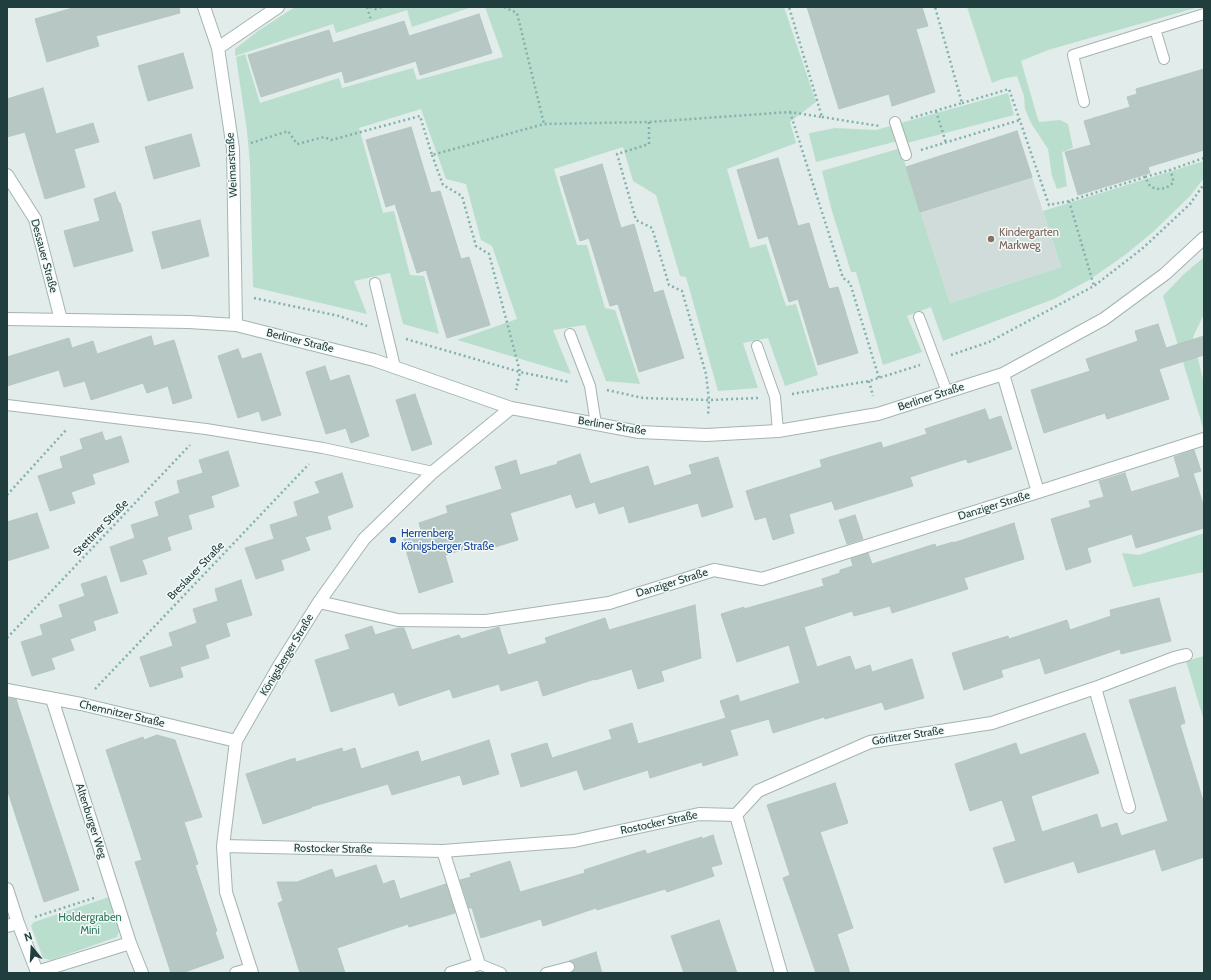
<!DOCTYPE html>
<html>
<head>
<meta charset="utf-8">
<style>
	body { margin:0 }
	#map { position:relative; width:1211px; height:980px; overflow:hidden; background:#e2ecea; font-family:Cabin,sans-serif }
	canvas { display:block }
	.frame { position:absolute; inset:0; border:8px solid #213e3e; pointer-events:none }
	.north { position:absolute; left:12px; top:928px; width:40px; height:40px; -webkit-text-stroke:3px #f2f9f7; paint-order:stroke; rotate:342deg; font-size:11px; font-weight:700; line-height:16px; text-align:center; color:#213e3e }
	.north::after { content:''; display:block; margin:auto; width:14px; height:18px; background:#213e3e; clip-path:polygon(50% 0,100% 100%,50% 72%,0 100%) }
</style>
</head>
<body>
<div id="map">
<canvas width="1211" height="980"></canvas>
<div class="frame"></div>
<div class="north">N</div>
</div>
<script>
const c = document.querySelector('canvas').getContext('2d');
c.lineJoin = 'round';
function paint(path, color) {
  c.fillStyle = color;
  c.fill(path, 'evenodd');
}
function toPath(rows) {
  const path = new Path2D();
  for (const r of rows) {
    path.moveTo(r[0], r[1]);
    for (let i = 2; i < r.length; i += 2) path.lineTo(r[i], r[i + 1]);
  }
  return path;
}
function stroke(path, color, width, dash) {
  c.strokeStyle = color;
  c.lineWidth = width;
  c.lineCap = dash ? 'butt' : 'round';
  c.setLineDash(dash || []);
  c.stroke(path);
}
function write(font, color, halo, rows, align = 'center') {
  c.font = font + ' Cabin,sans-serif';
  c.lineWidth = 3;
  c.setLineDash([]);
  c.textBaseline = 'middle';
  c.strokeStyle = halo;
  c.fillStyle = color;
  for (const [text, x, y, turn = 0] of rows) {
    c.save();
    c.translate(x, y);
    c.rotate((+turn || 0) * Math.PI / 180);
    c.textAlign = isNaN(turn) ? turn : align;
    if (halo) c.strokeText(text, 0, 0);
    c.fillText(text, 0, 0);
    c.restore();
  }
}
paint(toPath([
	[1017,131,1061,267,950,303,906,167]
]), '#d0dcda');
paint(toPath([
	[295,7,472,7,412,27,407,10,336,33,333,24,235,56,235,49,258,31],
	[485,7,784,7,816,102,790,122,796,143,727,169,750,248,766,244,786,306,796,304,818,375,785,386,768,338,743,343,758,388,718,391,686,277,680,276,656,195,633,181,623,147,554,169,577,245,587,245,605,308,615,310,640,384,606,381,585,325,553,330,571,374,457,340,517,319,492,246,481,240,466,184,446,179,421,109,359,128,383,213,394,211,410,275,424,276,439,334,403,324,390,273,354,281,367,314,253,287,250,164,247,131,236,57,245,54,260,103,339,78,342,88,413,68,417,80,503,57],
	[967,7,1199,7,1048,50,1021,61,1037,116,1039,122,1060,120,1068,124,1073,148,1062,152,1067,186,1057,189,1052,176,1048,149,1031,123,1025,109,1024,96,1017,76,1002,79,992,83],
	[1008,93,1014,115,907,143,902,140,816,162,809,134,810,133,835,128,876,130],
	[901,148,906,167,950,303,1061,267,1043,211,1204,161,1204,178,1190,196,1153,232,1125,255,1089,280,1054,299,943,341,931,307,907,316,922,352,883,365,856,272,851,272,832,211,822,171],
	[1204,257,1204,314,1193,337,1204,384,1204,431,1163,296,1183,275],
	[1204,533,1204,572,1133,587,1122,553,1139,555],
	[1204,656,1204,721,1186,661],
	[109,897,119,931,117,937,51,960,43,958,31,926,34,922]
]), '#badecd');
const building = toPath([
	[76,7,179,7,180,13,96,36,99,46,47,62,35,19,76,7],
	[807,7,922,7,928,26,916,29,935,92,892,106,889,94,839,109,807,7],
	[479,14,492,53,420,75,416,61,345,83,342,71,261,97,248,55,329,30,333,43,404,21,409,36,479,14],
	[183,53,193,88,148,101,138,66,183,53],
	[1204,69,1204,150,1148,167,1150,173,1078,195,1065,152,1091,145,1084,121,1130,107,1127,97,1137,94,1136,89,1204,69],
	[43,88,56,134,93,123,99,142,74,149,85,187,45,199,25,132,7,137,7,99,43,88],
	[411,127,431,193,440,191,461,259,469,257,490,325,447,338,426,270,417,273,395,204,386,207,366,140,411,127],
	[1017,131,1032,177,920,212,906,167,1017,131],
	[191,134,200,166,154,179,145,147,191,134],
	[778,158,798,226,809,223,829,289,838,287,858,353,818,365,798,299,789,302,768,236,758,239,737,170,778,158],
	[602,164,621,228,634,224,654,293,663,290,684,358,639,372,618,304,610,306,589,238,580,241,560,177,602,164],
	[115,192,119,203,120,203,133,251,74,267,64,231,100,221,94,199,115,192],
	[200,220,209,256,162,269,152,232,200,220],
	[1158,324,1166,348,1204,336,1204,355,1159,369,1169,399,1107,419,1105,413,1044,433,1031,390,1090,371,1086,359,1138,341,1135,331,1158,324],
	[151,336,154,346,174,340,192,398,173,404,168,386,147,393,143,383,91,400,85,381,64,387,59,370,7,386,7,357,69,338,72,348,93,341,97,354,151,336],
	[238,349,242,359,261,353,281,415,262,421,259,411,238,418,218,356,238,349],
	[325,366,330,381,349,375,369,436,351,443,346,428,326,434,306,372,325,366],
	[415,394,432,444,412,451,396,400,415,394],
	[985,409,989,420,1001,416,1012,449,968,463,966,459,910,477,913,486,835,510,832,501,789,514,794,533,773,540,766,517,755,520,746,491,822,467,820,460,881,442,883,448,927,434,925,429,985,409],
	[102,432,105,441,121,436,129,462,92,474,95,484,71,492,75,503,50,511,38,476,63,468,60,457,83,449,80,439,102,432],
	[1194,450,1201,471,1180,477,1174,457,1194,450],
	[228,451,239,486,211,496,214,507,188,515,192,529,167,537,171,550,142,560,147,574,121,582,110,547,135,538,131,525,159,516,155,502,180,493,177,481,203,473,199,460,228,451],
	[580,454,590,484,648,466,654,486,692,474,689,465,718,457,733,507,702,517,698,503,629,523,624,506,599,514,595,502,576,508,571,494,510,513,518,540,492,548,490,542,445,555,453,582,419,593,403,540,422,534,419,523,448,513,446,506,502,489,495,467,516,460,520,475,558,464,557,462,580,454],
	[342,473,353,507,327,516,331,529,305,537,310,550,281,560,284,570,256,579,245,548,274,539,270,525,298,516,294,502,320,493,315,482,342,473],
	[1125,473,1131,492,1193,473,1204,507,1204,528,1136,548,1132,534,1087,548,1091,562,1066,570,1051,519,1091,507,1089,501,1104,497,1099,481,1125,473],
	[37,513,49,548,7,561,7,522,37,513],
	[855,515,863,539,847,544,839,520,855,515],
	[1014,523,1024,559,964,578,968,589,892,613,890,606,854,616,852,611,804,627,817,667,850,656,855,670,870,665,872,672,912,659,924,698,885,710,882,702,825,719,824,717,773,733,769,719,730,730,738,755,703,766,702,762,650,778,648,770,584,790,577,770,521,787,511,754,547,743,552,758,612,739,609,730,632,723,638,744,726,718,720,701,738,695,740,702,800,683,789,645,737,662,721,614,744,607,744,609,824,586,822,579,840,573,840,570,853,566,851,559,868,553,872,564,935,544,936,547,953,542,953,543,1014,523],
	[106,576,118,613,93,621,96,630,70,639,74,650,51,658,55,669,32,676,21,642,43,635,40,625,63,617,59,605,85,596,81,584,106,576],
	[241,580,252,615,226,623,230,636,205,645,209,658,180,667,183,677,150,687,140,657,173,646,169,633,197,623,193,609,218,601,215,589,241,580],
	[1159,598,1171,641,1121,654,1120,649,1045,674,1040,658,1001,670,1003,677,964,690,952,653,1008,636,1009,639,1067,620,1070,630,1111,616,1110,610,1159,598],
	[695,605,701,658,661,671,664,681,638,689,632,669,595,680,595,679,543,696,538,680,501,691,499,684,453,698,450,689,399,706,394,692,331,712,315,660,350,649,345,635,372,626,375,635,398,628,404,628,412,650,459,635,461,639,499,627,508,655,547,643,545,638,605,618,609,630,695,605],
	[1175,687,1185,723,1180,725,1204,804,1204,857,1162,871,1155,849,1078,873,1074,861,1005,883,993,848,1016,841,1002,800,970,811,955,764,1016,743,1020,755,1085,733,1099,773,1031,796,1042,832,1097,814,1101,828,1117,823,1121,836,1168,821,1129,700,1175,687],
	[7,698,16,699,79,890,44,902,7,789,7,698],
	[157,735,175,740,202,817,184,822,198,864,195,865,217,931,215,932,224,958,182,973,171,973,135,862,142,860,106,750,143,737,144,740,157,735],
	[489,740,499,774,463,785,460,775,392,795,388,784,311,807,311,808,263,824,246,774,295,758,296,762,342,748,343,752,355,748,361,769,418,751,421,762,489,740],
	[835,783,848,823,820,832,853,928,837,934,850,973,816,973,783,878,790,875,767,805,835,783],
	[713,835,722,864,711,867,714,876,667,892,665,889,597,910,596,908,543,926,541,919,481,938,472,908,469,908,460,880,471,877,470,874,510,861,520,892,585,873,584,870,645,850,647,854,702,837,702,839,713,835],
	[376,865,383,884,394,880,400,899,446,884,455,913,409,927,408,924,337,948,345,973,300,973,278,903,283,901,277,882,297,882,332,869,335,878,376,865],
	[719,920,737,973,684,973,671,936,719,920],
	[596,952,602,973,571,973,575,969,575,966,573,962,569,961,596,952]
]);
paint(building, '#b7c7c4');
stroke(building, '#b4c6c3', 1);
const service = toPath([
	[1155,29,1164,59],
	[1084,102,1073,55,1204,14],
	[895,122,906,155],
	[375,283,395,367],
	[919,317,947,392],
	[570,334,590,386,596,424],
	[757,346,775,397,778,431],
	[7,405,206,429,323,448,433,472],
	[479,964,501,973],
	[546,973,569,967]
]);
const minor = toPath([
	[204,7,218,48,233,149,236,325],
	[218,48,278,7],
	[7,175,35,219,61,320],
	[7,319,189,322,236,325,374,360,511,408,639,432,706,435,778,431,878,414,1003,374,1104,319,1165,274,1204,238],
	[1038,492,1204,439],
	[319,602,398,620,486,621,609,603,714,570,762,579,1038,492,1003,374],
	[1095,688,1129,807],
	[7,690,81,704,236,741],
	[52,699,130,943],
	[736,815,758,791,870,742,992,723,1095,688,1174,658,1186,655],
	[736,815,781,973],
	[223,846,443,851,574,841,699,814,736,815],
	[443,851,479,964,451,973],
	[7,889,18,923],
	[7,926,18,923,37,972,130,943,142,973],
	[236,973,251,969],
	[252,973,226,892,223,846,236,741,279,666,319,602,364,539,433,472,511,408]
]);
stroke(service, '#a4b4b3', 12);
stroke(minor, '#a4b4b3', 14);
stroke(toPath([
	[367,7,371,20],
	[370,7,375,9,383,7],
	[504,7,517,13,544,124],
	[962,103,1009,89,1049,205,1069,201,1145,177,1150,186,1156,189,1166,188,1173,183,1173,178,1170,170,1204,158],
	[936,111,946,143],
	[790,112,843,278,850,283,879,378],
	[822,117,879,126],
	[911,118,962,103,935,7],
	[649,122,649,144,617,154,636,220,652,228,669,285,682,291,706,374,709,400,708,416],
	[251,143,288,131,297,144,324,137,331,140,420,116,432,155,544,124,649,122,790,112,822,117,789,7],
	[921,150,1020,120],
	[432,155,443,185,462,196,476,246,489,254,520,372,516,390],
	[1145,177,1170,170],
	[1069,201,1094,286],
	[254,298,339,316,367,326],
	[406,339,520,372,569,382],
	[951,355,989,342,1094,286,1143,248,1190,204,1204,184],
	[869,381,873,396],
	[607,390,643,398,709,400,758,398],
	[792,394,869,381,920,365],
	[7,495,66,430],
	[7,638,190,445],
	[95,689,309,464],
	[35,917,97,897]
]), '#81b1ae', 2.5, [2, 3]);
stroke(service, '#fff', 10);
stroke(minor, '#fff', 12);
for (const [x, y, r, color] of [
	[991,239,4,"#8d6e63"],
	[393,540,4,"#1a4fb4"]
]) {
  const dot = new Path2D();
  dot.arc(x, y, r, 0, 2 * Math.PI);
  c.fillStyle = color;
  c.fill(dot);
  stroke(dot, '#f2f9f7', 1.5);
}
write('11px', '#213e3e', '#f2f9f7', [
	["Weimarstraße",232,165,-93],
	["Dessauer Straße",44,256,75],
	["Berliner Straße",300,341,14],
	["Berliner Straße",931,397,-18],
	["Berliner Straße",612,426,9],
	["Danziger Straße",994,506,-17],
	["Stettiner Straße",101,528,-46],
	["Breslauer Straße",196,571,-46],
	["Danziger Straße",672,583,-17],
	["Königsberger Straße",287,655,-59],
	["Chemnitzer Straße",122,714,13],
	["Görlitzer Straße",908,736,-9],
	["Altenburger Weg",91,821,72],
	["Rostocker Straße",659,823,-12],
	["Rostocker Straße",333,849,1]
]);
write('11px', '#785e54', '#f2f9f7', [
	["Kindergarten",999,233],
	["Markweg",999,246]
], 'left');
write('11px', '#164399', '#f2f9f7', [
	["Herrenberg",401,534],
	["Königsberger Straße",401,547]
], 'left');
write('11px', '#2a765b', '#f2f9f7', [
	["Holdergraben",90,918],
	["Mini",90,931]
]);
</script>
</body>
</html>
